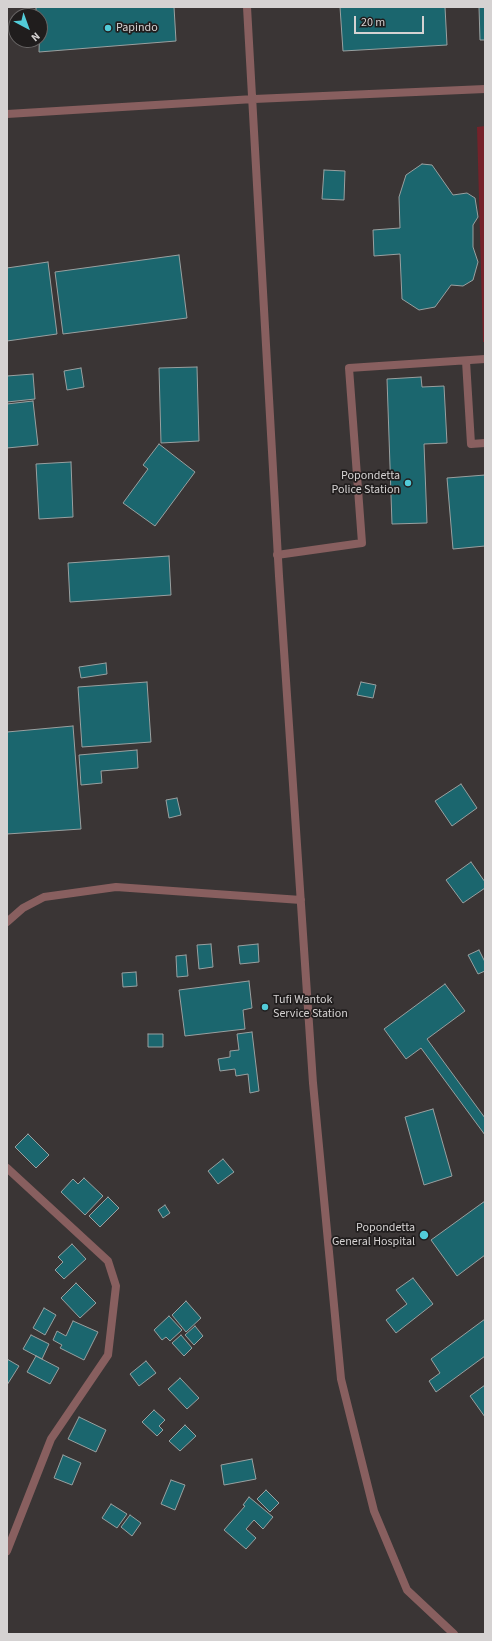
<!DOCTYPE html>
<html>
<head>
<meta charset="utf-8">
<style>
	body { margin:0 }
	#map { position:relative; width:492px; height:1641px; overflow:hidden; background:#3a3535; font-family:"Source Sans 3",sans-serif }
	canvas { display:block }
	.frame { position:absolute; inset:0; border:8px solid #d5d2d2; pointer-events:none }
	.north { position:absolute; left:8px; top:8px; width:40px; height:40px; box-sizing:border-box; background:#201d1d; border:1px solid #686565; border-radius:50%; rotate:139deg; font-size:11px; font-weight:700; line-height:16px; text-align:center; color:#d5d2d2 }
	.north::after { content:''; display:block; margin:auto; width:14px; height:18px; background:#52cbd8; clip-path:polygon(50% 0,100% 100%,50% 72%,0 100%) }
	.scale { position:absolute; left:354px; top:16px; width:70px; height:18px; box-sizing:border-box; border:2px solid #d5d2d2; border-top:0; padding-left:5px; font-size:12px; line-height:14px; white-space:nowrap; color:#d5d2d2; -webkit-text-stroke:3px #201d1d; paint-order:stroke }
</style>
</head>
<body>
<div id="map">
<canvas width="492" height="1641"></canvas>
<div class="frame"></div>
<div class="north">N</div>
<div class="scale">20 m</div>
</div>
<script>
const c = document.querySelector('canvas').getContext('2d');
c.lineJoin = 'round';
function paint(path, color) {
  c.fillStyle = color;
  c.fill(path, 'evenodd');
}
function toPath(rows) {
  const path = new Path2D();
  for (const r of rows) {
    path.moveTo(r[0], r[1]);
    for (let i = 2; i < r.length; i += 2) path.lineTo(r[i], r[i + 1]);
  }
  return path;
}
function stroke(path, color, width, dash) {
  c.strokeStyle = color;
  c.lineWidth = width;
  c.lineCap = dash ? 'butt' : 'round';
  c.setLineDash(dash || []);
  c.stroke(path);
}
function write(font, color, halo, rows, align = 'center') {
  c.font = font + ' "Source Sans 3",sans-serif';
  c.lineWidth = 3.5;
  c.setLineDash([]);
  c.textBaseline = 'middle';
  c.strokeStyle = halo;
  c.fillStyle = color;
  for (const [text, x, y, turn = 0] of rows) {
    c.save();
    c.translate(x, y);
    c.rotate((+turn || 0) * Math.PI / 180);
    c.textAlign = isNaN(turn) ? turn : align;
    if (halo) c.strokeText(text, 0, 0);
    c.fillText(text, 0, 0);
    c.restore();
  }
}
paint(toPath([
	[485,126,485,342,483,342,477,127]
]), '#75222a');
const building = toPath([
	[36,7,174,7,176,41,39,52,40,16,36,16,36,7],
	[340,7,445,7,447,45,343,51,340,7],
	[479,7,485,7,485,40,480,40,479,7],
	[422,164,432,165,453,195,467,193,475,198,478,217,473,225,473,247,478,262,473,280,463,286,451,285,435,307,419,310,402,299,400,254,374,256,373,230,400,228,399,197,406,175,422,164],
	[324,170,345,171,344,200,322,199,324,170],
	[179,255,187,318,63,334,55,272,179,255],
	[48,262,57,334,7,341,7,268,48,262],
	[197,367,199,441,161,443,159,368,197,367],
	[81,368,84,387,67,390,64,371,81,368],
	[33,374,35,399,7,402,7,376,33,374],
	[421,377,422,387,444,386,447,443,424,444,427,523,392,524,387,379,421,377],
	[33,401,38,445,7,448,7,404,33,401],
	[159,444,195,472,155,526,123,503,148,469,143,465,159,444],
	[71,462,73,517,39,519,36,464,71,462],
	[485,475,485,546,453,549,447,478,485,475],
	[169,556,171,595,70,602,68,563,169,556],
	[106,663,107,674,81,678,79,667,106,663],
	[147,682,151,742,82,747,78,687,147,682],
	[361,682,376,685,373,698,357,695,361,682],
	[73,726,81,829,7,834,7,732,73,726],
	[137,750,138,768,101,771,102,783,81,785,79,755,137,750],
	[461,784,477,808,452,826,435,801,461,784],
	[177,798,181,815,169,818,166,800,177,798],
	[471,862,485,882,485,888,463,903,446,880,471,862],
	[211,944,213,967,199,969,197,945,211,944],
	[258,944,259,962,240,964,238,946,258,944],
	[479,950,485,962,485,971,478,974,468,955,479,950],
	[186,955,188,976,177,977,176,956,186,955],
	[136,972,137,986,123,987,122,973,136,972],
	[249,981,252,1008,243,1010,245,1029,185,1036,179,990,249,981],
	[445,984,465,1011,427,1039,485,1118,485,1135,421,1048,406,1059,384,1029,445,984],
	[252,1032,259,1091,250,1093,248,1074,236,1076,235,1069,220,1071,218,1059,230,1057,230,1051,239,1050,237,1034,252,1032],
	[148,1034,163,1034,163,1047,148,1047,148,1034],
	[433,1109,452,1176,424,1185,405,1117,433,1109],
	[28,1134,49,1155,36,1168,15,1147,28,1134],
	[223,1159,234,1172,218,1184,208,1171,223,1159],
	[84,1178,103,1196,85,1215,61,1192,73,1179,78,1184,84,1178],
	[108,1197,119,1208,100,1227,89,1216,108,1197],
	[485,1201,485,1255,457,1276,431,1240,485,1201],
	[165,1205,170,1213,163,1218,158,1210,165,1205],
	[72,1244,86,1259,64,1279,55,1270,63,1262,58,1257,72,1244],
	[413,1278,433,1304,396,1333,386,1320,407,1304,396,1290,413,1278],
	[76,1283,96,1303,80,1318,61,1298,76,1283],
	[186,1301,201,1318,186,1332,172,1315,186,1301],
	[44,1308,56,1315,45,1335,33,1328,44,1308],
	[169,1316,182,1330,170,1341,166,1337,162,1340,154,1330,169,1316],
	[485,1319,485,1356,436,1392,429,1381,440,1373,431,1359,485,1319],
	[73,1321,98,1332,84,1360,60,1348,62,1345,53,1340,57,1331,66,1336,73,1321],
	[195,1326,203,1336,194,1345,185,1335,195,1326],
	[31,1335,49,1344,42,1359,23,1349,31,1335],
	[181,1335,192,1348,184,1356,172,1343,181,1335],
	[36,1356,59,1368,50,1384,27,1372,36,1356],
	[7,1359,19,1366,7,1385,7,1359],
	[146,1361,156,1373,139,1386,130,1374,146,1361],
	[180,1378,199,1398,187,1409,168,1389,180,1378],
	[485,1385,485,1417,470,1396,485,1385],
	[154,1410,165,1420,159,1426,163,1430,157,1436,142,1422,154,1410],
	[79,1417,106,1430,96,1452,68,1439,79,1417],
	[185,1425,196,1436,180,1451,169,1441,185,1425],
	[63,1455,81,1463,72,1485,54,1478,63,1455],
	[252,1459,256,1479,224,1485,221,1465,252,1459],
	[171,1480,185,1485,175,1510,161,1504,171,1480],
	[266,1490,279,1503,270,1512,257,1499,266,1490],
	[249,1497,273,1517,263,1529,254,1520,246,1529,256,1538,246,1549,224,1530,245,1506,243,1505,249,1497],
	[111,1504,127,1514,117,1528,102,1518,111,1504],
	[130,1515,141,1523,132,1536,121,1527,130,1515]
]);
paint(building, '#1b666e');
stroke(building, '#99a0a0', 1);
stroke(toPath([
	[466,361,471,444,485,443],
	[277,555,362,543,349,368,485,359]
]), '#885f5f', 8);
stroke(toPath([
	[247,7,279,576,313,1083,341,1379,374,1511,407,1590,454,1634],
	[7,114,254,99,485,89],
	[7,922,23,908,44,897,116,887,301,900],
	[7,1168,108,1261,116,1286,108,1355,51,1439,7,1551]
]), '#885f5f', 8);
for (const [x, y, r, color] of [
	[108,28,4,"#52cbd8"],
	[408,483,4,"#52cbd8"],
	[265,1007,4,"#52cbd8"],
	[424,1235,5,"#52cbd8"]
]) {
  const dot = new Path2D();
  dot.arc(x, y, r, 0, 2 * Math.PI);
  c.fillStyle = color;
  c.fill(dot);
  stroke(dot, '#201d1d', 1.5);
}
write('12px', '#d5d2d2', '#201d1d', [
	["Papindo",116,28],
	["Popondetta",400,476,"right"],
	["Police Station",400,490,"right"],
	["Tufi Wantok",273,1000],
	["Service Station",273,1014],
	["Popondetta",415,1228,"right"],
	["General Hospital",415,1242,"right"]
], 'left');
</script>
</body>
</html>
